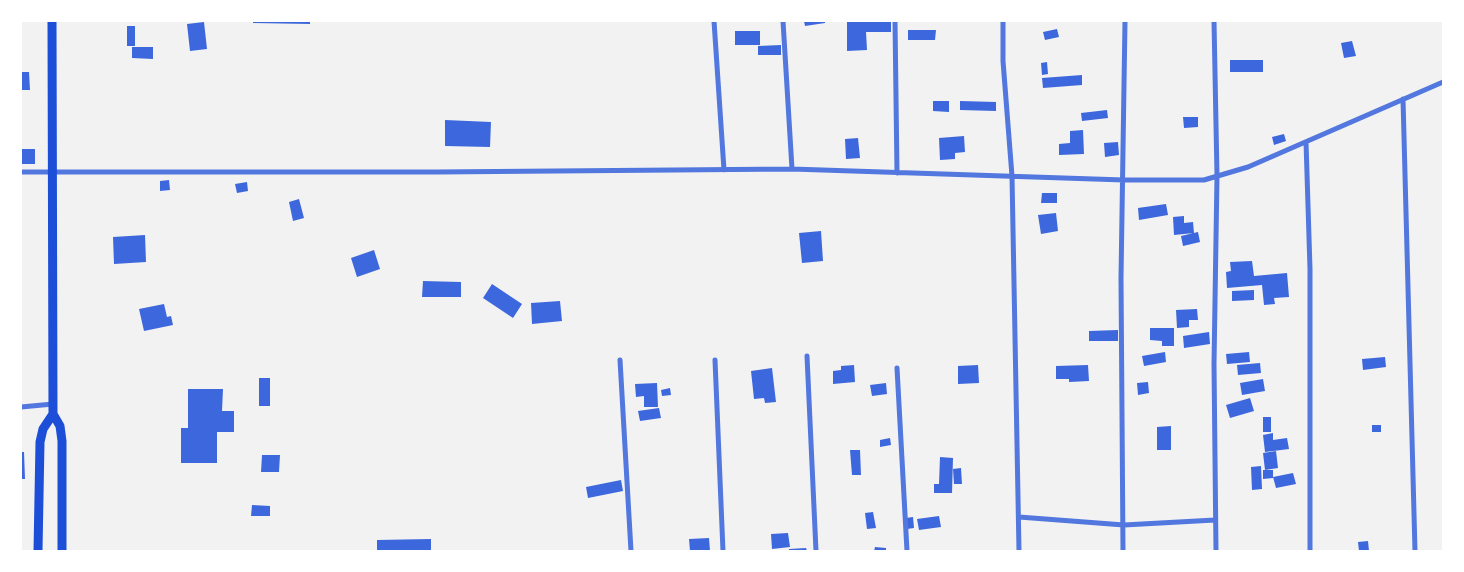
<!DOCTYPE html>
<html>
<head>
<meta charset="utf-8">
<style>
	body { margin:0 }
	#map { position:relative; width:1464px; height:572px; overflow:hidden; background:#f2f2f2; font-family:Signika,sans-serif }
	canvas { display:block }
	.frame { position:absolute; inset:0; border:22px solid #fff; pointer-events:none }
</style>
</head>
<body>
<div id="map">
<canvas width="1464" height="572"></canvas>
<div class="frame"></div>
</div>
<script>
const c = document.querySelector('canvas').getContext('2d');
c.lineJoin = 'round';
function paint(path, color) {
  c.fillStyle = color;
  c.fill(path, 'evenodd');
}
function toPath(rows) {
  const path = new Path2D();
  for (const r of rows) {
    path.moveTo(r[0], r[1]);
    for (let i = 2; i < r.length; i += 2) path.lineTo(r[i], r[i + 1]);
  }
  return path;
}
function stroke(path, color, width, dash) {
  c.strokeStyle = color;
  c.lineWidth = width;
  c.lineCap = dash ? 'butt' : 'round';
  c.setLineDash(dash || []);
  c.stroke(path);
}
paint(toPath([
	[253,21,310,21,310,24,253,23],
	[804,21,825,21,825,23,805,26],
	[847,21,891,22,891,32,866,32,867,50,847,51],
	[204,22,207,49,190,51,187,24],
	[127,26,135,26,135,46,127,46],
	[1057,29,1059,37,1045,40,1043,32],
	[908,30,936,30,935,40,908,40],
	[735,31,760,31,760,45,735,45],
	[1352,41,1356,56,1344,58,1341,43],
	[781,45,781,55,758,55,758,46],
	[132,47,153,47,153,59,132,58],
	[1230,60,1263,60,1263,72,1230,72],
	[1047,62,1048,74,1042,75,1041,63],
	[21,72,29,72,30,90,21,90],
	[1082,75,1082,85,1043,88,1042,78],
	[933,101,949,101,949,112,933,111],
	[960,101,996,102,996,111,960,110],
	[1107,110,1108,118,1082,121,1081,113],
	[1183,117,1198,117,1198,127,1184,128],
	[445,120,491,122,490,147,445,146],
	[1083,130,1084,154,1059,155,1059,144,1070,143,1070,131],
	[1284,134,1286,141,1274,145,1272,137],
	[964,136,965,152,955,153,955,159,940,160,939,138],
	[858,138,860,158,846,159,845,139],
	[1118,142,1119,155,1105,157,1104,143],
	[21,149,35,149,35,164,21,164],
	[169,180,170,190,160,191,160,181],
	[247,182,248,191,237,193,235,184],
	[1042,193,1057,193,1057,203,1041,203],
	[299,199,304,218,293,221,289,202],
	[1166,204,1168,215,1139,220,1138,208],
	[1056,213,1058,231,1041,234,1038,215],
	[1184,216,1184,223,1193,222,1194,233,1174,235,1173,217],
	[821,231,823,261,802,263,799,233],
	[1198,232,1200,242,1183,246,1181,236],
	[145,235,146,262,114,264,113,237],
	[374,250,380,269,357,277,351,258],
	[1252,261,1254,276,1287,273,1289,297,1274,298,1275,304,1264,305,1262,285,1227,288,1226,272,1231,271,1230,262],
	[423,281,461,282,461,297,422,297],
	[492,284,522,304,513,318,483,298],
	[1254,290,1254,300,1232,301,1232,291],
	[560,301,562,321,532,324,531,303],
	[164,304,167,317,171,316,173,325,144,331,139,309],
	[1197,309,1198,320,1189,320,1189,327,1177,328,1176,310],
	[1150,328,1174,328,1174,346,1162,346,1162,341,1150,340],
	[1118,330,1118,341,1089,341,1089,331],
	[1209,332,1210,344,1184,348,1183,336],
	[1165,352,1166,362,1144,366,1142,356],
	[1249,352,1250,362,1227,364,1226,354],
	[1385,357,1386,367,1363,370,1362,359],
	[1260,363,1261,373,1238,375,1237,365],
	[854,365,855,382,833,384,833,371,841,370,841,366],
	[978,365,979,383,958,384,958,366],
	[1088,365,1089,381,1069,382,1069,379,1056,379,1056,366],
	[772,368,776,402,765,403,764,398,754,399,751,371],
	[259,378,270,378,270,406,259,406],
	[1263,379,1265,391,1242,395,1240,383],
	[1148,382,1149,393,1138,395,1137,383],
	[657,383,658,407,644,407,644,396,636,397,635,384],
	[886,383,887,394,872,396,870,385],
	[670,388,671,395,662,396,661,390],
	[188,389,223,389,222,411,234,411,234,432,217,432,217,463,181,463,181,428,188,428],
	[1250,398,1254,411,1230,418,1226,405],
	[659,408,661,418,640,421,638,411],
	[1263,417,1271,417,1271,432,1263,432],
	[1372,425,1381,425,1381,432,1372,432],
	[1171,426,1171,450,1157,450,1157,427],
	[1273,433,1273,440,1287,438,1289,449,1265,452,1263,435],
	[890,438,891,445,880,447,880,440],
	[850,450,860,450,861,475,852,475],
	[1276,451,1278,468,1265,470,1263,453],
	[21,452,24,452,25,479,21,479],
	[262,455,280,455,279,472,261,472],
	[940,457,953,458,952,493,934,493,934,484,939,484],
	[1261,466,1262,489,1252,490,1251,467],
	[961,468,962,484,954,484,953,469],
	[1263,470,1273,470,1273,478,1263,479],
	[1293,473,1296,484,1276,488,1273,477],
	[621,480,623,491,588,498,586,487],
	[252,505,270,506,270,516,251,516],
	[873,512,876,528,867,529,865,513],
	[939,516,941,527,919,530,917,519],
	[913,517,914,528,907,529,906,518],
	[788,533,790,547,772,549,771,534],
	[709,538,710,551,690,551,689,539],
	[431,539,431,551,377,551,377,540],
	[1368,541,1369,551,1359,551,1358,542],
	[875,547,886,548,886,551,874,551],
	[806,548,807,551,789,551,789,549]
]), '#3d67dc');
stroke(toPath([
	[714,21,724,170],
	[783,21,792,169],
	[895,21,897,173],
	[1003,21,1003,61,1012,176,1019,551],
	[1214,21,1217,176,1214,364,1216,551],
	[1403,99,1415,551],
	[1306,142,1310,269,1310,551],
	[21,172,437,172,792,169,1124,180,1204,180,1248,167,1443,82],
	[807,356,816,551],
	[620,360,631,551],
	[715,360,723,551],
	[897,368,907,551],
	[21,407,53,404],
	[1019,517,1124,525,1215,520],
	[1123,551,1121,278,1125,21]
]), '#5277de', 5);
stroke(toPath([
	[52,21,53,414,60,426,62,441,62,551],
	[38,551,40,442,43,429,53,414]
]), '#1d4ed8', 9);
</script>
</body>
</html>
